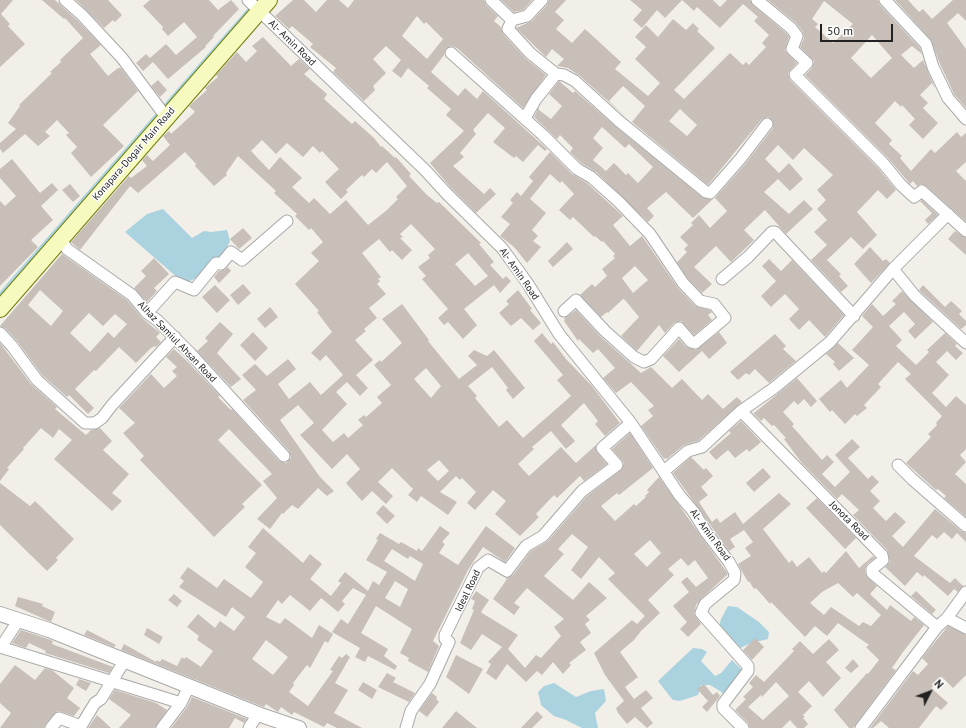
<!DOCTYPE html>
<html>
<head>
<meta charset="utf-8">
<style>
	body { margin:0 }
	#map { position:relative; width:966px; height:728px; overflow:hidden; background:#f2efe9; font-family:"PT Sans",sans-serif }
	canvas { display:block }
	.north { position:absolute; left:910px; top:672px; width:40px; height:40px; -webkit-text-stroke:3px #fff; paint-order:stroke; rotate:48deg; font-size:11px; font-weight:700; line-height:16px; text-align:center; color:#222 }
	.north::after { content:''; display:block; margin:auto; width:14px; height:18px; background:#222; clip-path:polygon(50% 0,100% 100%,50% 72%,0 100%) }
	.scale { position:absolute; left:820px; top:24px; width:73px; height:18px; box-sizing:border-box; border:2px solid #222; border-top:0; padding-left:5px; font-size:12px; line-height:14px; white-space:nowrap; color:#222; -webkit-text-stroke:3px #fff; paint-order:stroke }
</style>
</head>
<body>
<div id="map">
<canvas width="966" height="728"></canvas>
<div class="north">N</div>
<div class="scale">50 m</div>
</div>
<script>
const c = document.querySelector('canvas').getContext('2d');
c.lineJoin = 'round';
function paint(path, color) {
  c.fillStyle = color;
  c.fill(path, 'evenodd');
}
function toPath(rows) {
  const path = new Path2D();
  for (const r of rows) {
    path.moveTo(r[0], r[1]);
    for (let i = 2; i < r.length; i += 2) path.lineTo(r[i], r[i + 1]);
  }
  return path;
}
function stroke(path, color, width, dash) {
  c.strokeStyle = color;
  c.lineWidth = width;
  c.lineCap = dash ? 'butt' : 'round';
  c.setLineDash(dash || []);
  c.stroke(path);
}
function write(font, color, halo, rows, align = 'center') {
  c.font = font + ' "PT Sans",sans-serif';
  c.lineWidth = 3;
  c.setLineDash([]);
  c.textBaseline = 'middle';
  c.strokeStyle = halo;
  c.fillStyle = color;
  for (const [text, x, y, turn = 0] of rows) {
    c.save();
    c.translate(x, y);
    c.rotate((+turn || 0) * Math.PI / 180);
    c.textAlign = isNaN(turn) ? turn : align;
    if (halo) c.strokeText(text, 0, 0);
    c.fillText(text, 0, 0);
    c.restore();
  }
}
paint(toPath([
	[163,209,192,238,204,231,211,232,227,230,230,241,224,254,212,262,200,276,188,282,179,279,125,232,147,214],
	[728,606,737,607,759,622,769,632,768,639,751,643,736,650,719,628,721,619],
	[693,648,702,649,707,652,701,661,715,676,721,673,732,660,743,671,731,701,720,691,710,685,701,685,698,695,680,701,673,700,664,689,658,681],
	[554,683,576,697,591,691,604,689,606,701,595,713,598,728,582,728,566,720,554,716,541,705,538,692,544,686]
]), '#aad3df');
stroke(toPath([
	[0,294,257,0]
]), '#aad3df', 3);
paint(toPath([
	[0,0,13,0,1,14,10,24,8,26,25,44,0,67],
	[42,0,55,0,77,20,101,45,90,54,108,76,118,68,121,68,138,91,103,125,124,146,91,177,71,153,77,147,66,135,69,133,57,120,45,132,50,136,38,146,25,134,3,153,0,149,0,143,16,129,8,123,20,106,19,105,52,73,50,72,61,62,60,60,83,38,65,18,64,19],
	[76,0,108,0,122,15,115,22,113,20,104,28],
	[150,0,209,0,218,10,231,0,239,9,213,36,214,37,205,46,206,47,168,79,153,62,143,71,136,63,146,54,150,58,166,44,176,55,197,37,184,22,168,36,162,29,163,27,143,6],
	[293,0,304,0,316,12,327,0,339,0,348,8,354,0,484,0,486,5,498,16,494,21,501,27,503,34,525,58,546,75,523,108,457,48,451,46,446,49,444,55,431,72,458,96,465,88,477,99,483,91,547,149,545,151,538,145,523,162,516,156,514,158,493,142,505,128,488,113,473,130,476,134,460,153,464,157,453,166,484,194,490,188,496,194,476,213,451,188,430,163,464,131,446,115,451,109,427,88,429,86,408,68,401,78,392,71,401,60,386,46,373,59,386,73,373,86,375,90,364,101,333,72,336,68,310,47,313,44,292,26,289,29,275,16],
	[417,16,424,24,426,22,443,39,427,59,402,36],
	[501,0,532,0,523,10,514,12],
	[549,0,566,0,555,12,564,20,556,29,572,43,585,29,621,62,615,69,648,96,660,83,635,59,646,47,635,37,646,25,658,37,673,19,686,30,693,23,699,29,697,31,715,48,674,90,684,99,730,53,743,65,746,62,749,65,766,47,762,43,769,35,754,21,758,17,743,4,720,28,697,7,694,11,682,0,713,0,720,7,727,0,750,0,753,5,786,33,789,37,785,51,797,63,788,73,790,80,878,168,896,190,887,199,878,190,857,212,877,235,863,249,851,237,827,260,841,274,839,276,848,286,841,292,811,260,827,245,814,232,827,220,817,209,826,200,817,190,833,175,804,148,793,160,778,145,765,159,779,173,789,163,803,179,790,191,778,179,764,192,789,214,804,200,813,209,786,234,765,210,744,230,754,240,731,262,716,246,694,267,712,284,702,293,688,279,677,262,687,252,684,249,688,245,680,237,693,225,691,223,699,215,710,228,727,211,715,198,746,163,773,128,773,121,768,117,762,119,708,185,632,122,645,106,623,86,609,101,627,118,580,76,568,68,557,66,564,59,552,49,546,57,516,28,532,21,547,5],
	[680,109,697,125,687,136,669,121],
	[630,0,682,0,665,18,657,10,642,28,633,20,642,10],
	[768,0,878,0,880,5,920,48,922,54,912,46,901,55,914,68,923,60,936,90,932,83,920,95,928,103,923,108,938,123,923,139,909,125,915,119,902,105,901,107,895,101,875,123,892,140,889,144,902,156,900,158,911,171,931,149,935,153,957,132,961,137,966,133,966,162,956,171,966,181,966,222,926,186,921,184,917,186,913,181,910,184,888,158,805,75,812,68,814,61,800,47,804,38,803,32,796,23],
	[824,1,853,24,833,43,815,27,818,24,812,19],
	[872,35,892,58,871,78,851,58],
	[895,0,908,0,919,12,923,9,932,19,953,0,966,0,966,21,958,13,947,23,966,49,966,108,954,94,940,64,931,40],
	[263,37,291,66,299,59,310,69,304,74,327,94,324,99,352,124,355,121,374,138,381,147,382,146,395,158,396,157,411,174,409,176,427,195,437,203,439,202,477,239,481,243,479,244,494,262,490,265,503,279,506,276,511,281,500,293,494,285,464,309,477,325,463,339,448,322,444,325,438,318,448,309,422,279,426,276,418,267,430,258,428,255,435,249,411,224,400,234,403,237,400,238,412,250,402,260,392,250,390,252,379,239,362,253,381,277,378,279,380,281,377,284,386,294,369,308,377,318,364,329,366,331,355,340,373,360,356,375,368,388,360,396,347,382,336,392,347,404,322,430,333,442,344,433,348,438,363,425,358,420,364,415,366,417,382,403,377,397,391,385,374,365,380,360,381,362,402,343,382,319,402,304,429,340,428,341,459,379,477,365,468,356,474,350,487,356,494,350,525,388,513,399,506,390,508,388,492,367,468,386,477,396,475,398,499,427,507,420,523,438,571,396,557,380,563,375,534,341,542,333,551,344,553,342,566,359,592,386,620,423,605,436,595,424,598,421,584,403,561,425,575,441,566,449,551,431,532,447,534,449,518,464,529,476,561,447,576,463,596,445,597,452,607,464,584,481,580,476,557,498,554,495,536,514,539,517,520,536,495,514,506,501,493,490,475,510,467,503,476,492,462,478,460,480,456,476,440,492,457,502,448,515,421,496,417,502,408,495,413,489,392,468,378,482,393,496,386,504,372,491,362,501,346,483,360,469,347,454,332,469,300,435,314,423,298,405,280,420,320,477,334,491,327,496,318,488,298,509,292,505,283,514,282,513,270,529,257,519,277,498,263,481,272,474,229,429,218,440,262,485,242,504,245,507,214,537,140,460,144,456,123,433,135,423,119,408,151,374,164,388,177,376,172,371,177,367,166,357,174,349,187,361,220,396,218,397,231,410,232,409,279,461,286,463,291,458,289,451,243,400,256,390,242,375,255,364,267,376,288,359,296,369,278,384,289,399,310,382,321,395,343,375,326,355,320,361,311,353,332,332,317,312,319,311,295,284,319,261,311,253,323,242,311,228,309,230,295,216,297,214,274,193,276,191,238,156,226,173,227,175,214,186,195,166,196,164,185,152,138,193,130,186,80,250,71,242,129,176,131,178,147,166,142,160,147,155,153,161,170,145,163,136,169,131,171,134,195,112,189,106,207,90,205,88,218,77,216,75,237,52,246,62,257,51,252,46],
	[262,140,276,154,287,143,303,157,313,146,320,153,322,151,339,169,325,182,341,199,348,192,346,190,362,175,364,177,372,169,376,173,387,162,407,186,396,197,398,199,387,210,368,225,346,200,330,214,314,198,309,203,292,187,302,178,280,157,269,170,251,151],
	[468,253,488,276,475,286,455,264],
	[426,368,441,386,431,398,414,379],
	[439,460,449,471,438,481,427,470],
	[158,80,167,90,160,97,151,86],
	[559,81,573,93,575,91,615,126,702,197,713,199,693,218,666,192,647,208,654,216,648,222,596,172,581,163,570,152,573,148,560,135,557,139,534,117,539,107,539,110,551,119,562,106,549,94],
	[602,127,625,148,629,144,653,167,638,183,628,173,626,175,614,163,606,171,593,160,603,148,593,138],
	[550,152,572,174,587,183,623,216,613,225,630,246,642,236,678,288,695,306,710,310,712,312,708,315,712,320,694,335,681,321,674,323,665,333,659,325,637,351,621,336,639,317,625,300,623,299,608,313,607,312,601,317,580,295,592,284,595,287,607,276,602,269,615,258,613,256,615,254,603,241,602,242,595,236,594,237,573,217,570,220,559,210,574,194,562,181,560,183,550,174,530,199,546,213,532,230,538,236,533,241,541,247,527,263,514,247,500,236,510,224,501,217,513,203,510,200,517,192,521,196,533,181,529,177],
	[635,266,648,280,633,293,622,278],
	[12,159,40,193,52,183,58,190,41,206,53,220,31,240,38,247,0,286,0,201,5,206,16,196,0,178,0,169],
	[70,184,80,196,73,202,62,190],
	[922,200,938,215,928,224,925,220,932,213,920,201],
	[243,228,252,238,239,249,230,239],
	[955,231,966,238,966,255,948,239],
	[567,242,573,249,553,267,548,261],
	[870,247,883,261,886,259,890,263,871,283,854,264],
	[62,254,127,300,142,318,160,333,156,337,161,342,156,347,155,346,151,348,136,363,119,347,96,371,94,370,75,389,94,408,88,414,69,395,67,397,42,375,17,341,5,328,0,326],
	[40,290,63,311,51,326,28,305],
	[89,313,103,326,115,314,127,324,114,338,108,332,90,352,70,333],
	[154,258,169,274,154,288,157,291,147,302,134,288,146,276,141,271],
	[769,259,781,271,792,260,844,315,825,337,809,320,799,330,789,319,799,309,785,294,771,307,761,296,776,281,762,266],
	[228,267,231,271,219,283,214,277,219,271,224,270],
	[243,284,251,293,238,305,230,295],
	[215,285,230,300,217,313,202,297],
	[923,285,945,307,951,301,962,311,959,314,966,321,966,325,961,329,920,291,919,290],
	[518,290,532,309,530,310,541,323,533,330,521,318,511,326,499,313,509,304,506,301],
	[902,291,933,322,915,339,908,331,915,324,904,312,889,326,902,340,896,346,916,365,929,352,927,350,945,333,957,344,955,346,963,353,956,360,947,351,936,362,949,375,932,393,946,407,956,396,966,405,966,449,960,455,966,462,955,474,966,484,966,517,944,498,946,496,938,489,936,490,906,463,931,437,928,434,937,425,936,423,942,416,905,379,911,374,898,362,878,384,881,387,864,405,867,408,857,416,855,414,845,424,832,410,830,412,819,399,841,380,847,388,869,365,852,350,873,327,862,316,872,304,883,316,896,304,892,301],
	[270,307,278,317,265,328,257,319],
	[576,310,600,336,641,373,651,367,672,388,682,379,702,400,708,394,723,409,737,397,742,402,698,441,684,445,667,459,665,458,664,459,641,426,653,416,648,410,654,406,631,382,616,393,603,378,615,368,598,349,593,353,579,339,578,341,564,321,565,319,564,318,568,316],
	[220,322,233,334,217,353,241,379,231,387,197,351,208,341,205,338],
	[253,332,268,348,255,361,240,345],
	[719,332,727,343,709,359,702,351,679,372,663,356,679,339,686,347,696,350],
	[775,334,786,346,783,349,796,361,769,383,755,369,749,375,746,373,738,380,730,372],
	[0,343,31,384,57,407,55,409,86,435,91,430,100,428,112,441,103,450,129,474,112,493,122,501,112,511,54,459,72,440,59,429,53,438,41,428,23,448,24,449,7,468,9,469,0,481],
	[838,343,854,358,839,371,833,364,835,362,826,354],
	[797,378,817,401,811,407,804,399,798,405,794,401,783,412,794,424,792,426,822,460,827,455,834,462,822,474,835,487,850,472,835,455,852,439,860,447,848,458,868,479,872,475,879,482,870,491,880,501,873,508,886,521,895,512,906,522,892,536,903,547,935,509,961,531,966,533,966,542,957,533,952,539,944,532,937,539,932,535,914,556,950,583,955,578,963,586,958,592,954,589,948,596,924,575,923,577,917,572,905,586,885,567,890,562,887,550,853,515,859,510,842,494,837,499,801,462,784,439,786,438,774,425,772,426,764,418,761,421,752,412,754,413],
	[741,421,761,442,749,452,747,449,735,458,728,450,716,460,709,452,731,433,729,431],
	[630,433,653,468,619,495,617,493,601,506,615,521,634,504,636,506,646,497,645,496,649,492,647,490,659,477,728,574,701,599,696,605,694,614,701,624,688,637,680,629,687,622,673,606,689,592,681,582,687,577,696,587,708,578,695,560,688,566,681,558,668,569,674,575,648,600,660,613,641,631,634,640,620,652,638,677,625,687,634,699,646,690,653,698,641,708,653,723,647,728,635,717,627,724,618,713,616,708,624,701,605,675,594,653,632,620,637,624,645,616,608,579,615,573,599,557,581,579,571,570,588,547,572,534,558,549,564,554,544,576,573,600,589,582,607,598,586,616,590,620,585,624,591,633,580,642,586,650,569,663,571,665,563,674,553,662,542,675,537,671,526,682,507,664,496,680,486,673,491,664,488,662,502,647,482,634,471,650,460,643,474,610,472,609,475,601,471,599,476,591,489,600,481,612,482,613,518,635,508,649,525,668,536,655,541,658,561,636,554,627,564,619,527,588,514,603,520,607,514,615,493,599,507,579,505,578,513,575,531,551,548,541,587,496,621,470,624,463,612,449],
	[650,540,661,553,647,567,634,554],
	[691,457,704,470,706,468,713,476,701,487,708,495,699,502,712,522,717,518,720,523,735,512,743,524,779,493,791,504,763,529,789,563,792,560,797,567,809,557,822,573,824,571,826,573,846,551,859,568,873,556,875,558,867,564,865,569,866,576,877,586,870,594,887,610,890,605,911,621,914,617,924,625,903,652,892,668,896,670,853,728,849,728,834,710,867,673,868,674,879,660,866,647,869,645,838,623,827,636,815,626,805,637,771,602,770,604,756,588,754,589,749,581,748,582,738,564,751,556,745,548,753,542,744,530,730,539,735,547,729,551,673,473],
	[838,583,853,597,857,593,881,615,871,626,863,622,859,626,831,607,824,615,810,603,822,592],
	[763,468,771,477,754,492,746,483],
	[0,483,30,506,35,501,74,539,56,558,58,560,47,571,0,525],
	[817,498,856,538,845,549,806,508],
	[383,505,395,516,387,524,376,513],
	[440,526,450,533,442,542,445,544,439,553,458,565,486,526,515,548,505,562,483,547,468,570,433,641,439,646,428,672,408,661,409,658,400,653,412,629,376,606,361,633,388,649,384,656,397,666,395,670,368,656,365,662,355,657,360,648,332,632,341,619,348,624,366,595,353,588,342,601,345,604,338,612,321,598,310,611,290,595,282,604,278,600,266,617,280,624,285,618,312,638,319,625,333,634,328,643,325,641,310,668,307,665,293,683,294,685,289,692,308,706,333,671,330,670,339,656,342,658,346,654,350,657,335,683,348,690,334,713,362,728,337,728,327,723,324,727,294,712,292,715,281,707,278,712,266,704,264,707,261,706,121,650,124,644,156,662,157,660,160,662,162,659,177,666,182,657,184,659,186,657,201,667,213,651,197,640,199,636,187,627,198,614,215,628,220,621,234,631,245,617,232,607,226,617,179,587,184,581,180,578,188,567,217,588,224,579,251,598,263,582,245,567,256,553,248,547,263,528,303,563,310,554,322,564,310,579,331,596,341,583,338,581,345,572,368,591,373,581,379,585,387,572,366,560,378,540,376,539,380,533,399,544,401,542,417,551,418,548,422,551],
	[392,549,408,559,410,556,423,564,415,581,384,561],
	[395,581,408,589,400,607,385,598],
	[266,640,288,657,273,675,252,659],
	[916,591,936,610,932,614,911,596],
	[174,594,182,601,177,607,168,600],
	[18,597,43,604,42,606,55,612,51,622,15,606],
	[948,626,966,635,966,675,953,688,942,677,931,688,948,703,941,710,936,706,919,728,889,728,881,721,873,728,870,728,913,671,918,675,928,664,922,658],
	[147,628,163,637,159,644,144,635],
	[21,630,45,638,53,641,52,644,113,667,109,673,45,653,46,651,29,643,26,648,12,643],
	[87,630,116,645,114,647,84,635],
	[755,638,764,647,752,660,743,650],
	[829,639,839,650,826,662,841,678,823,697,809,681,798,692,812,706,803,715,805,717,803,718,808,724,804,728,797,728,790,720,782,728,750,728,748,723,735,710,746,699,743,697,753,687,749,683,756,675,764,682,794,651,792,649,800,641,813,654],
	[776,682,789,696,763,720,748,707,761,695,762,697],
	[456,655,483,669,469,694,446,677],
	[853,659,859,666,851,673,845,668],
	[15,665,35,680,45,668,52,670,74,688,67,698,80,708,74,716,58,711,46,724,44,728,0,728,11,713,0,703,0,684],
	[387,673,396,678,393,682,415,693,409,702,378,687],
	[79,679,91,683,86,691,76,685],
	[363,682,377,690,372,699,358,690],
	[704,684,713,695,717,692,720,696,707,712,702,707,708,701,697,689],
	[115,690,156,703,167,710,155,728,119,728,131,715,109,699],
	[432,693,437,697,436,699,439,702,427,717,419,711],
	[192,697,247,719,244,723,235,718,229,728,171,728,187,707],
	[456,711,477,728,442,728],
	[537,711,543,717,532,728,521,728],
	[97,715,111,728,88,728]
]), '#c7bfb8');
const minor = toPath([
	[65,0,82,15,122,58,166,117],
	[248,0,425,170,447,194,502,248,528,284,559,334,631,423,680,496,693,511,706,532,729,562,735,573,734,580,705,604,701,613,748,666,748,671,723,704,723,708,743,728],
	[491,0,512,20,508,29,530,53,556,74,564,75,575,81,619,121,706,192,710,193,713,190,741,158,767,124],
	[757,0,791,28,797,36,792,49,807,63,795,75,883,163,901,185,914,197,922,191,966,231],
	[885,0,926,44,933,67,948,98,966,119],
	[512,20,527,16,542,0],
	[451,53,543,135,577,169,591,177,618,201,650,234,683,283,700,301,714,304,725,318,695,343,691,342,679,328,651,359,644,362,634,357,605,331,576,300,564,311],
	[525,118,536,99,556,74],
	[61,239,67,249,132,295,147,313,157,320,190,353,284,456],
	[893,269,915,296,966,343],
	[722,279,748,257,772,232,775,232,854,316],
	[147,313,175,282,194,290,216,263,221,264,231,252,242,260,287,221],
	[0,333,12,346,37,380,85,423,95,423,102,418,112,405,175,337],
	[741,411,882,555,883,560,872,569,872,573,937,627],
	[898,465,912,479,966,526],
	[664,471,688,451,702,447,741,411,774,388,830,342,893,269,948,214],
	[947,618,966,628],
	[0,647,181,703],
	[1,647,18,621],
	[51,728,59,718,81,726,95,703,101,699,125,660],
	[162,728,181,703,189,686],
	[249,728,258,714],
	[406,728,411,711,430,684,449,642,445,639,445,635,478,568,488,560,507,571,526,546,543,536,582,491,617,465,602,448,631,423],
	[861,728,937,627,947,618,966,592]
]);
const tertiary = toPath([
	[0,614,49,630,258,714,299,728]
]);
const secondary = toPath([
	[0,309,269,0]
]);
stroke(minor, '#a9a9a9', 13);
stroke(tertiary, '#a9a9a9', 16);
stroke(secondary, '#707d05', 18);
stroke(minor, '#fff', 11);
stroke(tertiary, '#fff', 14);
stroke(secondary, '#f7fabf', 16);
write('10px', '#222', '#fff', [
	["Al- Amin Road",292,43,44],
	["Konapara-Dogair Main Road",134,154,-49],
	["Al- Amin Road",519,274,55],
	["Alhaz Samiul Ahsan Road",177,342,46],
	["Jonota Road",849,521,45],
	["Al- Amin Road",710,535,54],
	["Ideal Road",468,591,-64]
]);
</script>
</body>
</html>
